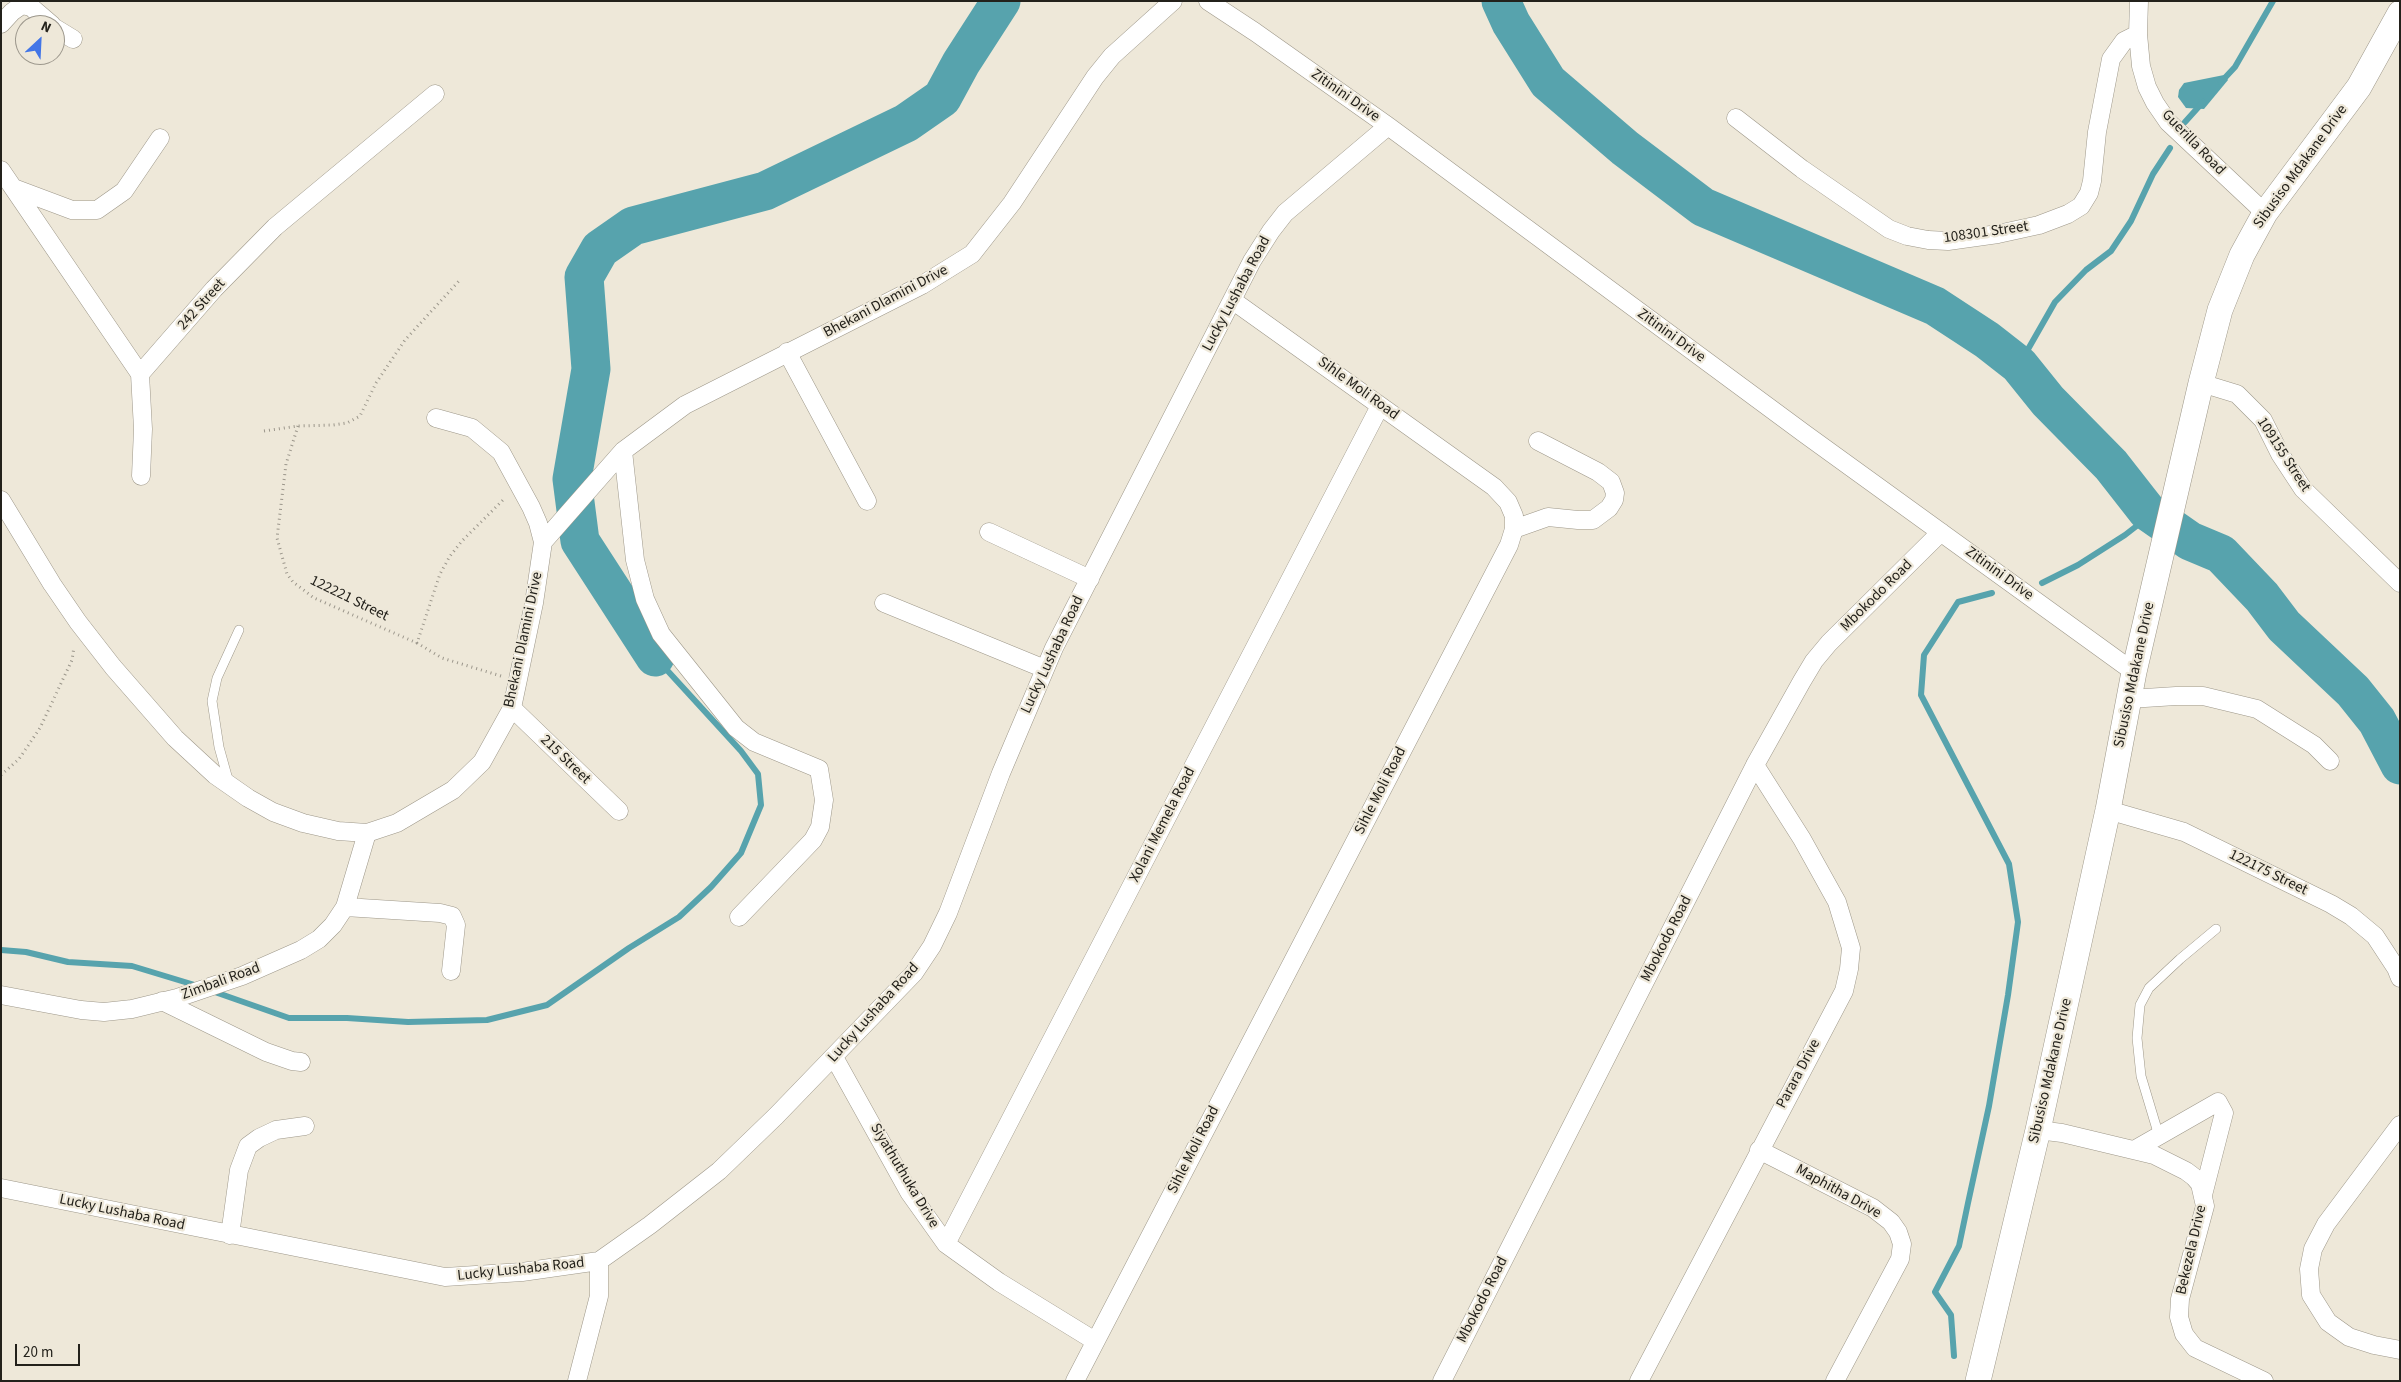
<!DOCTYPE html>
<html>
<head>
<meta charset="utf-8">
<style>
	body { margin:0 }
	#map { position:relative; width:2401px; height:1382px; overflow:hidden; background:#eee8d9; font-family:"Source Sans 3",sans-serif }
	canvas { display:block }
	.frame { position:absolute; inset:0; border:2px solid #23211b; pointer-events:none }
	.north { position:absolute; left:15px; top:15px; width:50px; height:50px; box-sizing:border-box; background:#eee8d9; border:1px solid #9d988d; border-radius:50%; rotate:25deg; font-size:14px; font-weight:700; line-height:20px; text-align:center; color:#23211b }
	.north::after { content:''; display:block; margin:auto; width:18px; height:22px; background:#4376e7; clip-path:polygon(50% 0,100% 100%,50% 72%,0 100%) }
	.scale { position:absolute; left:15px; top:1344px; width:65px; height:22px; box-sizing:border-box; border:2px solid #23211b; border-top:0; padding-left:6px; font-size:15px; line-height:18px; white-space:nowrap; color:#23211b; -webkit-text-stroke:4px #eee8d9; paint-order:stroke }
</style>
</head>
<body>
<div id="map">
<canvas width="2401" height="1382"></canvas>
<div class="frame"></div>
<div class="north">N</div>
<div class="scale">20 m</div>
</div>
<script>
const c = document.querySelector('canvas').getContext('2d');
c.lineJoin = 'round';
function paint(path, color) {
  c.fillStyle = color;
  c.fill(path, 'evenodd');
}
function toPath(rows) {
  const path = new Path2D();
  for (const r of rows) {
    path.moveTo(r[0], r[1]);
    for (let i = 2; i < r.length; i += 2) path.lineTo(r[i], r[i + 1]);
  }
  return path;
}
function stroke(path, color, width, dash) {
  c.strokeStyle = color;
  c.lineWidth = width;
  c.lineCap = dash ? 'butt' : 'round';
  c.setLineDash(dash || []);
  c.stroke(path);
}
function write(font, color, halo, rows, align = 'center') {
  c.font = font + ' "Source Sans 3",sans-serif';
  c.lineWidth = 4.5;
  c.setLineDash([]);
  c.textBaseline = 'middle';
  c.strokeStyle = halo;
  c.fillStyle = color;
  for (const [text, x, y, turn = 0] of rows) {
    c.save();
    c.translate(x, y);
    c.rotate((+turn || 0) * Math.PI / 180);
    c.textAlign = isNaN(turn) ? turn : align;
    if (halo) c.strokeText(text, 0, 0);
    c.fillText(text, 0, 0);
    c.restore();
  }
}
paint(toPath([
	[2224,75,2228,80,2204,109,2186,108,2178,97,2179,90,2184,83]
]), '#57a3ad');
stroke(toPath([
	[2221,82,2235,67,2273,1],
	[2185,122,2203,102],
	[2019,365,2055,302,2086,270,2111,251,2131,221,2153,174,2170,148],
	[2042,583,2078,565,2125,535,2152,514],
	[1,950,26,952,68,962,132,966,198,986],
	[212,991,289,1018,347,1018,408,1022,487,1020,547,1005,629,948,679,917,711,887,741,853,761,805,758,774,741,751,655,657],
	[1954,1356,1951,1315,1935,1292,1959,1246,1968,1203,1989,1106,2008,995,2018,922,2009,864,1921,695,1924,655,1958,602,1992,593]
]), '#57a3ad', 6);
stroke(toPath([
	[1501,1,1511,23,1548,82,1625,148,1703,207,1935,306,1987,340,2019,365,2048,401,2111,465,2147,511,2190,541,2221,554,2262,597,2284,626,2353,691,2377,721,2400,765],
	[655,657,580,541,572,479,591,369,584,277,600,249,633,226,765,191,906,123,942,98,961,63,1001,1]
]), '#57a3ad', 39);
const lane = toPath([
	[229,783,219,747,212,701,217,678,239,630],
	[2159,1136,2141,1076,2137,1038,2140,1005,2149,988,2180,959,2216,929]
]);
const street = toPath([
	[1208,1,1255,32,1388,126,1805,434,2134,672],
	[2139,1,2138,34,2141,66,2147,87,2155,103,2168,122,2265,213],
	[1,24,12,12,22,5,31,7,52,25],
	[55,28,73,39],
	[1736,118,1802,169,1889,229,1907,236,1928,240,1948,241,1998,234,2039,225,2068,214,2081,206,2089,193,2092,181,2097,132,2111,59,2124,41,2138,34],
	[1,170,140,374,143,429,141,476],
	[16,189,72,210,97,210,124,191,160,138],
	[787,352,867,501],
	[140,374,214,289,275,227,435,94],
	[2201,383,2237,394,2263,420,2280,454,2303,489,2400,583],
	[436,418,472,428,501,452,531,507,538,523,543,542],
	[623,451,635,560,645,599,661,634,736,728,754,742,819,769,824,800,820,827,813,840,739,917],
	[1,500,52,584,78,622,113,667,175,738,215,775,248,798,273,812,303,823,338,831,367,833,397,823,453,790,482,762,512,708,534,603,543,542,623,451,685,405,922,285,972,254,1012,203,1095,77,1112,56,1173,1],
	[1514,529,1548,517,1578,520,1593,520,1609,508,1614,500,1615,493,1611,482,1598,472,1538,441],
	[989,532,1090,579],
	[884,603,1045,669],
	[2129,699,2176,696,2203,696,2257,709,2314,745,2330,761],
	[512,708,619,811],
	[2108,810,2184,832,2331,904,2351,916,2375,936,2396,968,2400,978],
	[345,907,440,913,452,916,456,925,451,971],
	[1,995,81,1010,104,1012,132,1009,177,998,242,976,301,950,319,939,333,925,345,907,367,833],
	[162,1001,266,1052,292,1061,301,1062],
	[834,1057,909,1192,946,1244,999,1282,1095,1341],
	[2400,1125,2326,1224,2313,1249,2309,1269,2311,1295,2328,1322,2349,1337,2374,1345,2400,1350],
	[2038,1130,2062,1133,2154,1155,2186,1171,2194,1177,2200,1184,2205,1206,2180,1299,2179,1317,2184,1334,2195,1348,2264,1381],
	[1759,1150,1873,1208,1891,1222,1898,1232,1902,1244,1900,1259,1835,1381],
	[2134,1150,2218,1102,2224,1113,2203,1195],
	[1,1188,445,1277,522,1272,599,1261,650,1225,719,1171,776,1116,914,973,932,946,948,913,1001,773,1054,648,1252,261,1271,231,1285,213,1388,126],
	[230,1235,239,1170,248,1146,259,1138,276,1130,305,1126],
	[946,1244,1380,406],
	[577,1381,599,1296,599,1261],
	[1075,1381,1509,545,1514,529,1514,516,1508,502,1494,487,1232,300],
	[1442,1381,1755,765,1802,681,1814,661,1829,643,1941,532],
	[1639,1381,1844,991,1849,969,1851,948,1837,902,1802,839,1755,765]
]);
const secondary = toPath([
	[1978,1381,2038,1130,2108,810,2134,672,2201,383,2220,310,2242,255,2265,213,2359,87,2400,13]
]);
stroke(lane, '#9d9789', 10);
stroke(street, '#9d9789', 19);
stroke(secondary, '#9d9789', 26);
stroke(toPath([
	[298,426,286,464,277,538,287,574,293,582,314,598,417,643],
	[264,431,298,426,333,425,347,423,360,416,376,383,405,340,459,281],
	[501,676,442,658,417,643,440,574,450,556,462,541,505,498],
	[1,775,19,759,40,728,72,660,74,647]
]), '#9b968b', 3, [1, 4]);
stroke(lane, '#fff', 9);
stroke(street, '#fff', 18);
stroke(secondary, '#fff', 25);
write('15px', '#23211b', '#eee8d9', [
	["Zitinini Drive",1345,96,35],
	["Guerilla Road",2193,143,46],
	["Sibusiso Mdakane Drive",2301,167,-54],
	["108301 Street",1986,233,-8],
	["Lucky Lushaba Road",1237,294,-62],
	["Bhekani Dlamini Drive",886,302,-28],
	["242 Street",202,305,-48],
	["Zitinini Drive",1671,336,36],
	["Sihle Moli Road",1358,389,36],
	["109155 Street",2283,455,57],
	["Zitinini Drive",1999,574,36],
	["Mbokodo Road",1877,596,-45],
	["122221 Street",349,599,26],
	["Bhekani Dlamini Drive",524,640,-78],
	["Lucky Lushaba Road",1053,655,-65],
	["Sibusiso Mdakane Drive",2135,675,-78],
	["215 Street",565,760,44],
	["Sihle Moli Road",1381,791,-63],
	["Xolani Memela Road",1163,825,-63],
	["122175 Street",2268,873,26],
	["Mbokodo Road",1667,939,-63],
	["Zimbali Road",221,982,-20],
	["Lucky Lushaba Road",874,1013,-48],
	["Sibusiso Mdakane Drive",2051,1071,-77],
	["Parara Drive",1799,1074,-62],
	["Sihle Moli Road",1194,1150,-63],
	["Siyathuthuka Drive",904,1176,59],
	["Maphitha Drive",1838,1192,29],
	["Lucky Lushaba Road",122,1213,12],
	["Bekezela Drive",2192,1250,-77],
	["Lucky Lushaba Road",521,1270,-6],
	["Mbokodo Road",1483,1300,-63]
]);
</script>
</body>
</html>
